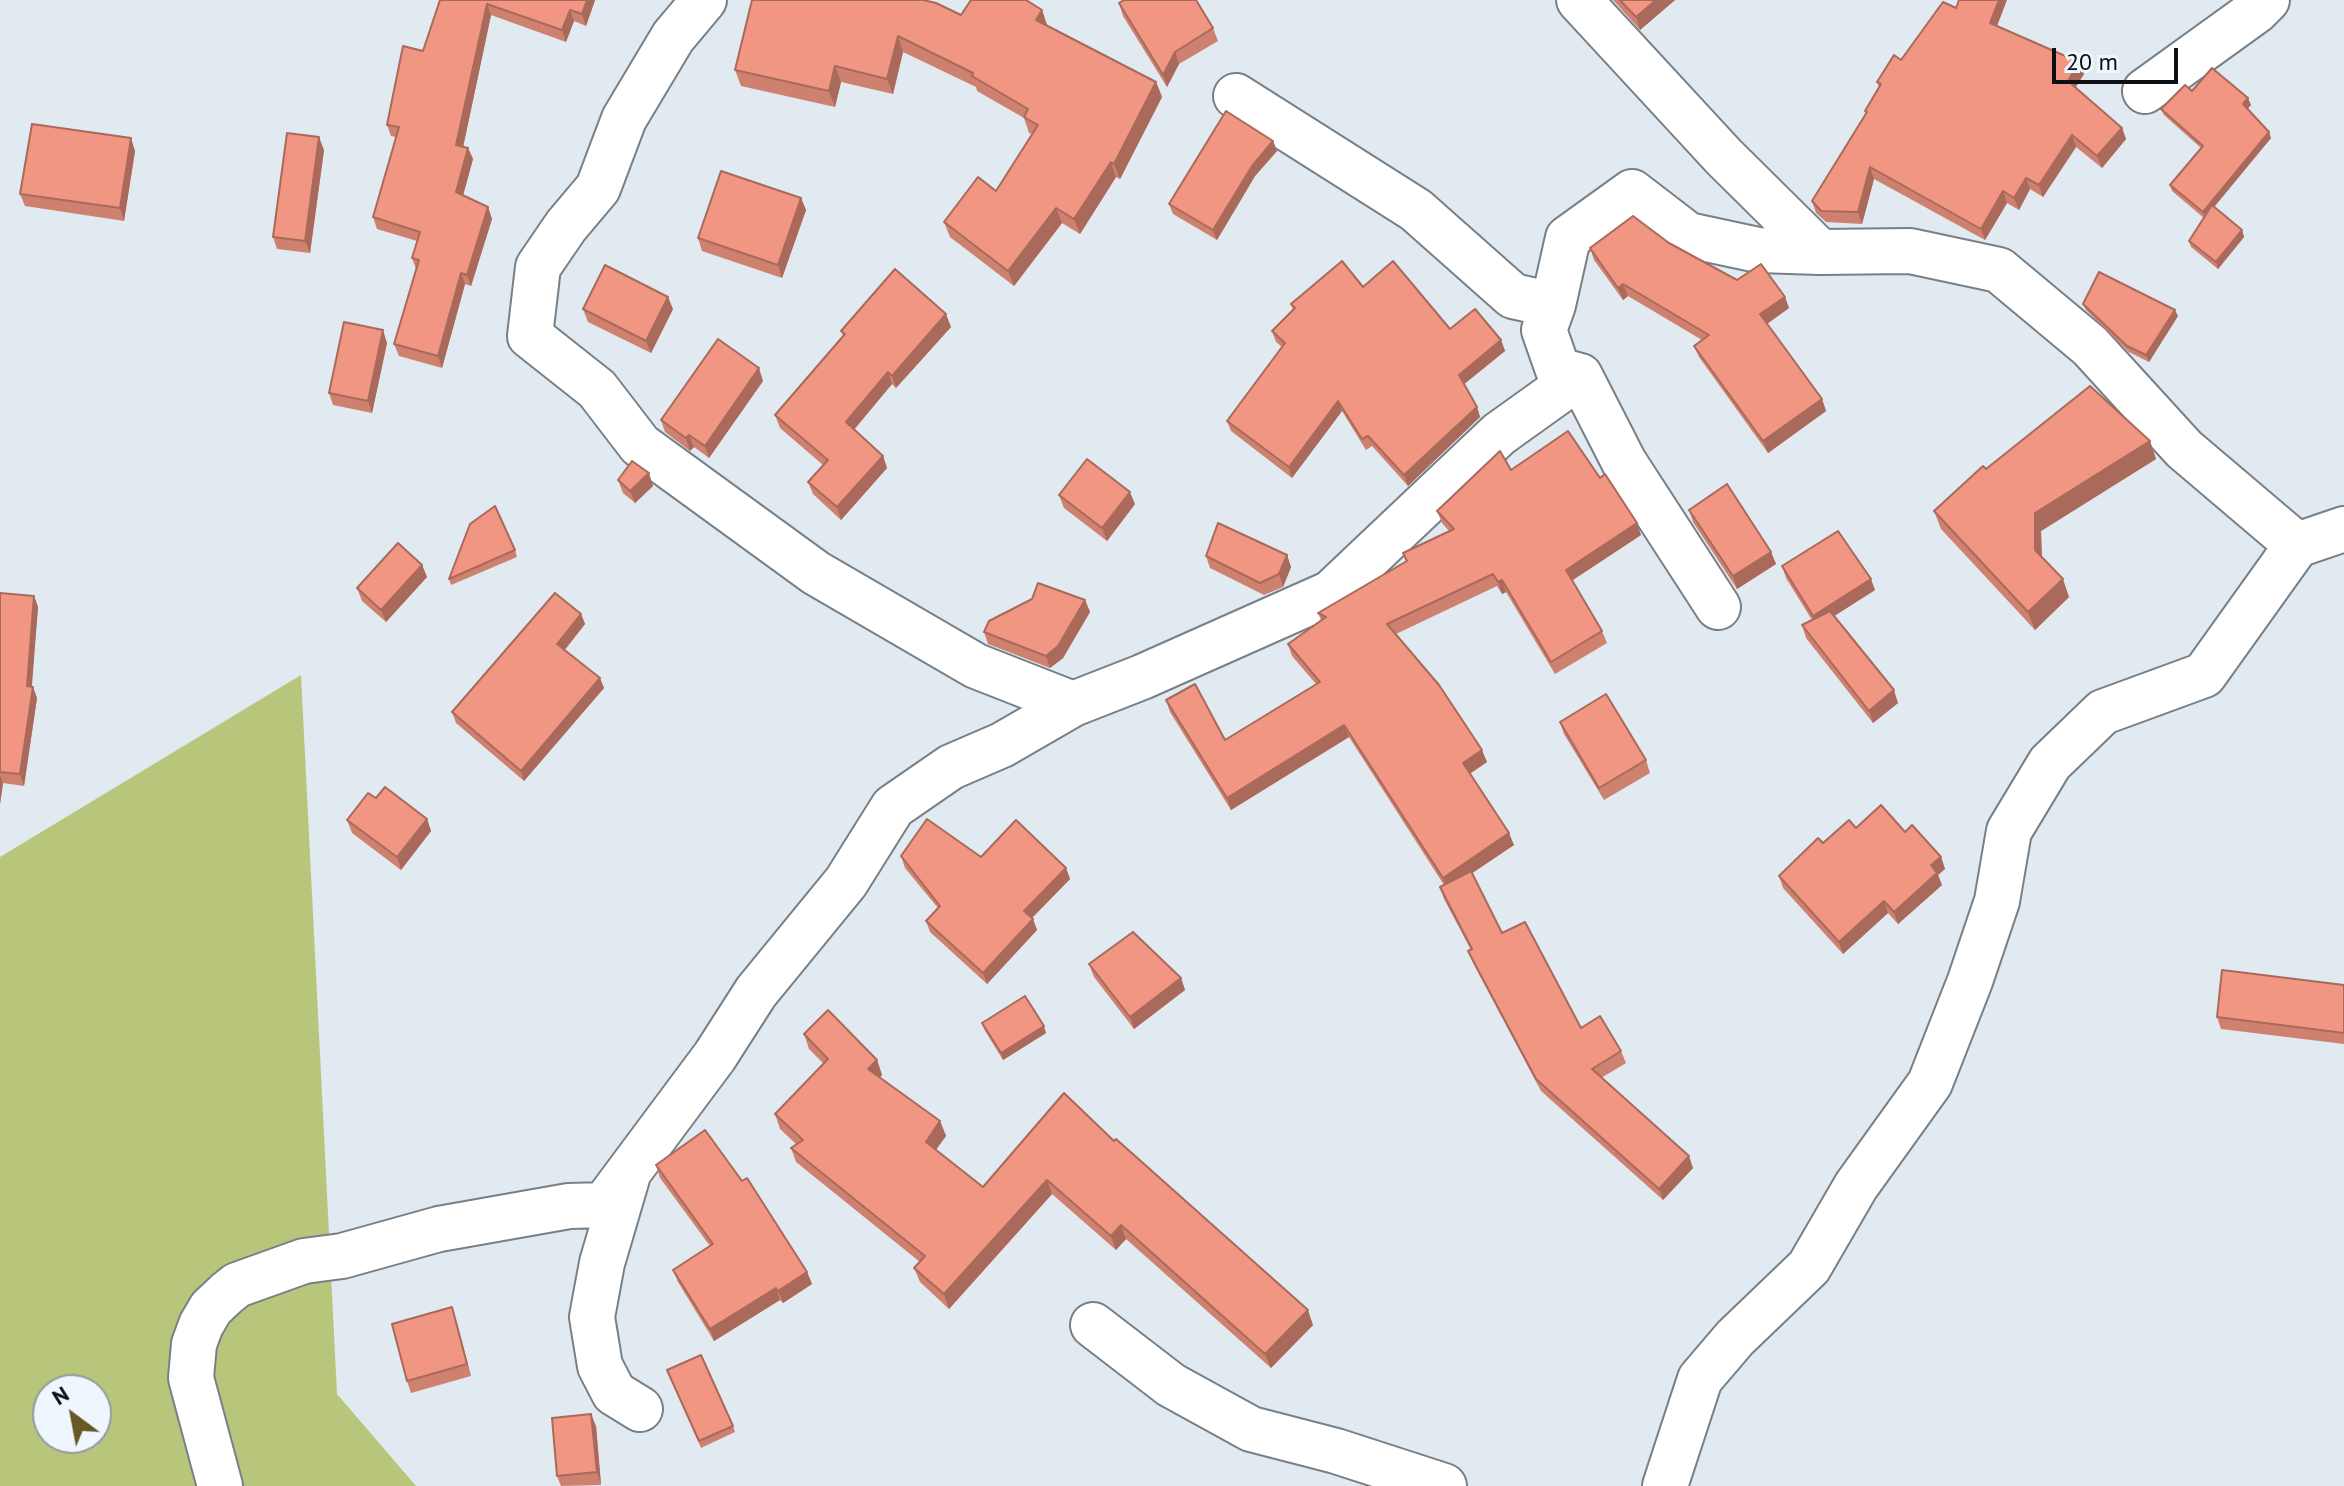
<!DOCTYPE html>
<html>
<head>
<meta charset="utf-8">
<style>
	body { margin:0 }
	#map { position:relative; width:2344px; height:1486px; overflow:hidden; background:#e1e9f1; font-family:"PT Sans",sans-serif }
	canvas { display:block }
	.north { position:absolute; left:32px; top:1374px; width:80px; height:80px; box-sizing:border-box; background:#eef6fe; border:2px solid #949aa0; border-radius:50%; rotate:328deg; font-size:22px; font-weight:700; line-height:32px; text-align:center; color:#0d0f12 }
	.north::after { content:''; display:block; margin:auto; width:28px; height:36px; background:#675926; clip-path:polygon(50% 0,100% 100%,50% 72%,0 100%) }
	.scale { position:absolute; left:2052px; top:48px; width:126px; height:36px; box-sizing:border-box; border:4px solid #0d0f12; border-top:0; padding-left:10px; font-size:24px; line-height:28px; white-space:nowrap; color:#0d0f12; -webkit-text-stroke:6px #eef6fe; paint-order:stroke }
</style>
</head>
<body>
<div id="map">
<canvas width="2344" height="1486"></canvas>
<div class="north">N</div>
<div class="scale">20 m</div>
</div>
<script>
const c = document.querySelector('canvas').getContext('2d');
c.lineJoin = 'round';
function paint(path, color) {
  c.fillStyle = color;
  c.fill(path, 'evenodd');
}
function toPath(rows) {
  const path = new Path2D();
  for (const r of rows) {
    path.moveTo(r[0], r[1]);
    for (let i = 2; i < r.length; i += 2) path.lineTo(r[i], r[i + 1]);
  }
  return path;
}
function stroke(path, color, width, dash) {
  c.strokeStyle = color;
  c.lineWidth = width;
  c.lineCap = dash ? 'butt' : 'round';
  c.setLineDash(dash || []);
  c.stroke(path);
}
paint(toPath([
	[301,675,337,1394,416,1486,0,1486,0,857],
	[48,1390,96,1390,96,1438,48,1438]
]), '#b8c67c');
const minor = toPath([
	[704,0,673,37,624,119,598,188,566,226,538,267,530,336,597,389,640,445,816,573,976,666,1073,704],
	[1579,0,1724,157,1820,252],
	[2145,91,2256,11,2267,0],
	[1236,96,1416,210,1513,296,1553,305],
	[1718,607,1624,462,1580,376,1558,370,1544,330,1553,305,1568,238,1632,192,1688,235,1758,250,1820,252,1910,251,1999,270,2090,346,2184,449,2297,545],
	[627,1178,602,1263,592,1317,600,1366,614,1393,640,1409],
	[1093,1325,1171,1385,1251,1429,1336,1451,1444,1486],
	[220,1486,191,1378,194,1344,201,1325,211,1308,227,1293,237,1285,304,1261,342,1256,439,1229,569,1206,604,1205,715,1056,756,992,846,882,893,807,951,767,1002,745,1073,704,1142,677,1331,593,1499,434,1580,376],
	[1665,1486,1700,1379,1735,1338,1809,1267,1856,1186,1930,1083,1970,981,1997,901,2009,831,2050,763,2103,712,2204,675,2297,545,2344,529]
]);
stroke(minor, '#788087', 48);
stroke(minor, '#fff', 44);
paint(toPath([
	[440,0,595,0,586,26,574,21,566,42,491,15,463,147,468,148,473,159,463,195,488,207,492,219,471,286,465,284,442,368,399,356,394,344,416,269,412,258,417,241,377,229,373,217,396,137,391,136,387,125,423,51],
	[1613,0,1675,0,1640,30],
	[1119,3,1213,28,1218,41,1179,64,1167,87,1123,16],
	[1042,10,1047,25,1156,82,1162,97,1120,179,1116,177,1080,234,1062,223,1014,286,950,237,944,222,996,191,1032,134,1029,133,1024,118,977,91,976,87,903,52,893,94,841,82,835,107,741,86,735,70,961,15],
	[1997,26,2079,62,2084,74,2075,88,2122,128,2126,139,2102,168,2076,147,2043,197,2030,189,2019,210,2007,203,1985,240,1874,179,1862,224,1826,222,1816,213,1812,201,1866,114,1865,111,1879,87,1877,82,1901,60],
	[2192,91,2251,105,2247,109,2271,138,2214,207,2242,230,2244,237,2218,269,2191,247,2189,241,2204,218,2172,191,2170,185,2201,148,2164,115,2161,109],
	[1273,141,1277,151,1255,176,1217,240,1173,214,1169,204],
	[324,150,310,253,277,249,273,237],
	[135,151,124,221,25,206,20,194],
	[801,198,806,210,782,278,702,251,698,238],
	[1669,243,1737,280,1785,297,1789,308,1767,324,1822,399,1826,411,1768,453,1699,357,1694,346,1702,340,1628,296,1623,300,1594,260,1590,248],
	[1363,287,1450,329,1501,340,1505,351,1464,384,1477,407,1480,417,1408,486,1372,446,1366,450,1342,411,1292,478,1231,431,1227,421,1282,347,1276,342,1272,331,1293,310,1291,304],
	[2083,304,2178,316,2149,362,2129,352,2086,310],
	[583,309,673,309,651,353,588,322],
	[951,327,896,388,892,384,854,430,883,456,887,468,841,520,813,494,808,482,823,465,780,428,775,415,843,336,841,331],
	[387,343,372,413,333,405,329,393],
	[763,381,709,458,694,447,690,451,665,432,661,420],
	[2150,441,2156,459,2041,531,2042,557,2069,597,2035,630,1941,529,1934,511,1986,469],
	[1511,470,1600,478,1641,535,1572,580,1602,631,1607,643,1555,674,1506,592,1502,594,1497,586,1396,634,1487,762,1470,774,1514,845,1472,873,1502,933,1581,1028,1621,1051,1626,1063,1601,1078,1693,1168,1663,1200,1541,1091,1473,963,1468,951,1471,950,1444,899,1440,887,1444,885,1349,737,1231,810,1170,712,1166,700,1225,740,1316,684,1292,656,1288,644,1321,620,1318,613,1406,561,1403,553,1449,531,1442,523,1437,511],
	[618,480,653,486,635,503,623,493],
	[1059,495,1135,504,1107,541,1064,508],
	[1689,510,1771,552,1776,564,1737,589,1693,522],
	[515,550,517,557,451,585,449,579],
	[1287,555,1291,567,1283,587,1264,595,1210,568,1206,556],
	[422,565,427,577,386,622,362,601,357,588],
	[1782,566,1875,590,1834,616,1898,703,1873,723,1806,638,1802,625,1812,620,1786,578],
	[0,593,34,596,38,607,31,687,37,698,24,786,3,783,0,804],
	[1085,600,1090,612,1063,658,1050,668,988,644,984,632],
	[581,614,585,624,565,650,604,688,524,781,456,723,452,712],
	[1560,722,1646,760,1650,773,1604,800,1564,734],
	[376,798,427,819,431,831,401,870,352,833,347,820],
	[1856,828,1905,832,1941,857,1945,869,1938,875,1942,885,1898,924,1888,913,1843,954,1783,888,1779,876,1823,843],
	[901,856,981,857,1066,868,1070,879,1032,918,1037,930,987,984,930,932,926,921,938,908,905,868],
	[1089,964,1181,978,1185,990,1134,1029,1094,977],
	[2344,985,2344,1044,2221,1029,2217,1017],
	[982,1023,1046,1033,1003,1060,984,1029],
	[804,1034,877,1060,882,1075,880,1077,940,1121,946,1136,936,1150,983,1187,1114,1141,1313,1325,1271,1368,1126,1239,1116,1250,1052,1194,949,1309,920,1282,914,1268,920,1262,796,1162,791,1148,796,1144,780,1129,775,1114,824,1064,809,1049],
	[656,1165,807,1272,812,1284,783,1303,780,1300,714,1341,678,1282,673,1270,710,1246,660,1178],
	[452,1307,471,1376,411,1393,407,1381],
	[667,1370,733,1426,735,1432,701,1448],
	[596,1426,601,1485,561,1486,557,1476]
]), '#cf8170');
paint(toPath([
	[587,0,595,0,586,26,582,14],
	[1656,0,1675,0,1640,30,1636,17],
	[1999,0,2007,0,1994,34,1990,23],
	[487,4,491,15,461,157,456,145],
	[570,10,574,21,566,42,562,30],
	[1042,10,1047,25,1036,20],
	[898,36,903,52,893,94,887,79],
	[1175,52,1179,64,1167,87,1163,75],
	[2079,62,2084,74,2072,93,2068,81],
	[835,66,841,82,835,107,829,91],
	[1156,82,1162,97,1120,179,1114,164],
	[2248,98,2251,105,2245,111,2243,104],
	[2122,128,2126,139,2102,168,2097,156],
	[2269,132,2271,138,2205,218,2203,212],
	[2072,135,2076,147,2043,197,2039,185],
	[319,137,324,150,310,253,305,241],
	[131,138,135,151,124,221,120,208],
	[1273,141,1277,151,1255,176,1217,240,1213,230,1252,166],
	[468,148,473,159,461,203,456,192],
	[1111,162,1116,177,1080,234,1074,219],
	[1870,167,1874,179,1862,224,1858,212],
	[2026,178,2030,189,2019,210,2014,198],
	[2003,191,2007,203,1985,240,1981,229],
	[801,198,806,210,782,278,778,265],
	[488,207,492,219,471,286,467,275],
	[1056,208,1062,223,1014,286,1008,271],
	[2242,230,2244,237,2218,269,2216,262],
	[461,273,465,284,442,368,438,356],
	[1623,284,1628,296,1623,300,1618,288],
	[668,297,673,309,651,353,646,341],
	[1785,297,1789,308,1764,326,1760,314],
	[2175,310,2178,316,2149,362,2146,355],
	[946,314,951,327,896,388,892,376],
	[383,330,387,343,372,413,368,401],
	[1501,340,1505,351,1463,385,1459,375],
	[759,368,763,381,709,458,705,446],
	[888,372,892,384,850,434,846,422],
	[1822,399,1826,411,1768,453,1763,441],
	[1338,401,1342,411,1292,478,1289,467],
	[1477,407,1480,417,1408,486,1404,475],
	[689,435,694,447,690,451,686,438],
	[2150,441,2156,459,2041,531,2042,568,2035,550,2035,513],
	[883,456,887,468,841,520,837,507],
	[649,473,653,486,635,503,630,491],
	[1130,492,1135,504,1107,541,1102,528],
	[1637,523,1641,535,1570,582,1566,570],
	[1771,552,1776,564,1737,589,1733,576],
	[1287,555,1291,567,1283,587,1279,574],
	[422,565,427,577,386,622,381,610],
	[1871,579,1875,590,1817,627,1813,616],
	[2063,579,2069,597,2035,630,2028,612],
	[1502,580,1506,592,1502,594,1498,582],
	[34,596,38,607,31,698,27,686],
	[1085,600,1090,612,1063,658,1050,668,1046,656],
	[581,614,585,624,561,654,557,644],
	[600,678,604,688,524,781,521,771],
	[33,687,37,698,24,786,20,774],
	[1894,690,1898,703,1873,723,1869,711],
	[1344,725,1349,737,1231,810,1227,798],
	[1482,750,1487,762,1467,775,1463,763],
	[0,775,3,783,0,804],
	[427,819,431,831,401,870,397,857],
	[1509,833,1514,845,1447,890,1443,878],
	[1941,857,1945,869,1938,875,1942,885,1898,924,1894,912,1931,865],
	[1066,868,1070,879,1028,922,1024,911],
	[1884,901,1888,913,1843,954,1839,942],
	[1033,919,1037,930,987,984,983,973],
	[1181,978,1185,990,1134,1029,1130,1017],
	[1044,1026,1046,1033,1003,1060,1001,1053],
	[877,1060,882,1075,874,1084,868,1069],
	[940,1121,946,1136,931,1156,926,1142],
	[1689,1156,1693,1168,1663,1200,1659,1189],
	[1047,1180,1052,1194,949,1309,944,1294],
	[1121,1225,1126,1239,1116,1250,1111,1236],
	[807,1272,812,1284,783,1303,778,1291],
	[776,1288,780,1300,714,1341,710,1329],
	[452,1307,456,1320,471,1376,467,1364],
	[1308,1310,1313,1325,1271,1368,1265,1354],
	[591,1414,596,1426,601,1485,597,1472]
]), '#a9695b');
const building = toPath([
	[440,0,587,0,582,14,570,10,562,30,487,4,456,145,468,148,456,192,488,207,467,275,461,273,438,356,394,344,419,260,412,258,420,232,373,217,399,127,387,125,403,46,423,51,440,0],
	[752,0,923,0,936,3,961,15,971,0,1026,0,1042,10,1036,20,1156,82,1114,164,1111,162,1074,219,1056,208,1008,271,944,222,978,177,996,191,1038,125,1024,117,1028,109,972,76,973,73,898,36,887,79,835,66,829,91,735,70,752,0],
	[1124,0,1196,0,1213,28,1175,52,1163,75,1119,3,1124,0],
	[1620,0,1656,0,1636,17,1620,0],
	[1959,0,1999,0,1990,23,2079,62,2068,81,2122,128,2097,156,2072,135,2039,185,2026,178,2014,198,2003,191,1981,229,1870,167,1858,212,1821,211,1812,201,1867,112,1865,111,1881,84,1877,82,1894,55,1901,60,1943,2,1956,8,1959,0],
	[2212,68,2248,98,2243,104,2269,132,2203,212,2170,185,2203,146,2161,109,2185,85,2192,91,2212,68],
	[1226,111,1273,141,1252,166,1213,230,1169,204,1226,111],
	[32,124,131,138,120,208,20,194,32,124],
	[287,133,319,137,305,241,273,237,287,133],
	[721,171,801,198,778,265,698,238,721,171],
	[2212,205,2242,230,2216,262,2189,241,2212,205],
	[1633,216,1669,243,1737,280,1761,264,1785,297,1760,314,1822,399,1763,441,1694,346,1709,335,1623,284,1618,288,1590,248,1633,216],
	[1342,261,1363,287,1393,261,1450,329,1475,309,1501,340,1459,375,1477,407,1404,475,1368,436,1362,439,1338,401,1289,467,1227,421,1285,343,1272,331,1295,308,1291,304,1342,261],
	[605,265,668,297,646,341,583,309,605,265],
	[895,269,946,314,892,376,888,372,846,422,883,456,837,507,808,482,828,460,775,415,845,334,841,331,895,269],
	[2099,272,2175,310,2146,355,2127,346,2083,304,2099,272],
	[344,322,383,330,368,401,329,393,344,322],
	[718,339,759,368,705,446,689,435,686,438,661,420,718,339],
	[2090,386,2150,441,2035,513,2035,550,2063,579,2028,612,1934,511,1983,466,1986,469,2090,386],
	[1568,431,1600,478,1605,474,1637,523,1566,570,1602,631,1551,662,1502,580,1498,582,1493,574,1387,624,1439,685,1482,750,1463,763,1509,833,1443,878,1344,725,1227,798,1166,700,1195,684,1225,740,1320,682,1288,644,1326,617,1318,613,1407,561,1403,553,1454,529,1437,511,1500,451,1511,470,1568,431],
	[1087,459,1130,492,1102,528,1059,495,1087,459],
	[632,461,649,473,630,491,618,480,632,461],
	[1727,484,1771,552,1733,576,1689,510,1727,484],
	[495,506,515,550,449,579,470,524,495,506],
	[1218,523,1287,555,1279,574,1260,583,1206,556,1218,523],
	[1838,531,1871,579,1813,616,1782,566,1838,531],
	[398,543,422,565,381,610,357,588,398,543],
	[1038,583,1085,600,1058,646,1046,656,984,632,989,621,1032,599,1038,583],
	[0,593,34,596,27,686,33,687,20,774,0,772,0,593],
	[555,593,581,614,557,644,600,678,521,771,452,712,555,593],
	[1830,611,1894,690,1869,711,1802,625,1830,611],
	[1606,694,1646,760,1599,788,1560,722,1606,694],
	[385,787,427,819,397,857,347,820,368,793,376,798,385,787],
	[1881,805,1905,832,1912,825,1941,857,1931,865,1937,873,1894,912,1884,901,1839,942,1779,876,1818,838,1823,843,1849,820,1856,828,1881,805],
	[927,819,981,857,1016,820,1066,868,1024,911,1033,919,983,973,926,921,940,906,901,856,927,819],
	[1471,871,1502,933,1525,922,1581,1028,1600,1016,1621,1051,1592,1069,1689,1156,1659,1189,1536,1079,1468,951,1472,949,1440,887,1471,871],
	[1133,932,1181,978,1130,1017,1089,964,1133,932],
	[2222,970,2344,985,2344,1033,2217,1017,2222,970],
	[1025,996,1044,1026,1001,1053,982,1023,1025,996],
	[828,1010,877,1060,868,1069,940,1121,926,1142,983,1187,1064,1093,1114,1141,1116,1139,1308,1310,1265,1354,1121,1225,1111,1236,1047,1180,944,1294,914,1268,925,1256,791,1148,803,1140,775,1114,828,1059,804,1034,828,1010],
	[705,1130,742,1181,747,1178,807,1272,778,1291,776,1288,710,1329,673,1270,713,1244,656,1165,705,1130],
	[452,1307,467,1364,407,1381,392,1324,452,1307],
	[701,1355,733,1426,699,1441,667,1370,701,1355],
	[591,1414,597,1472,557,1476,552,1418,591,1414]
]);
paint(building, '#f19682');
stroke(building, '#a9695b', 2);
</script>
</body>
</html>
